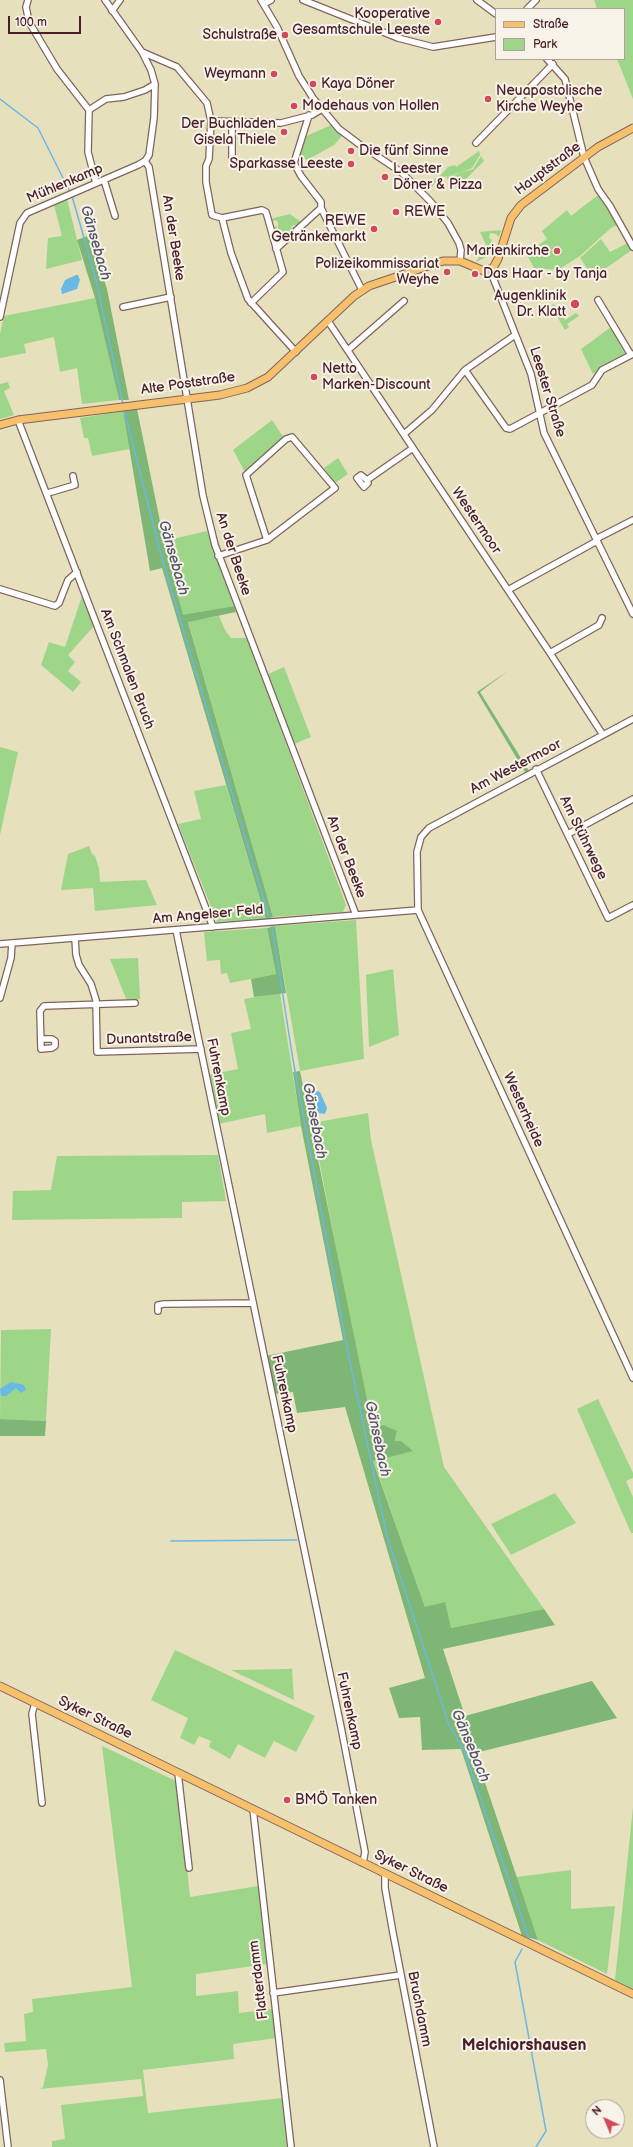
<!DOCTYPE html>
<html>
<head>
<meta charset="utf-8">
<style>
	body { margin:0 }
	#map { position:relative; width:633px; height:2147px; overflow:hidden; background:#e7e0bc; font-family:"Balsamiq Sans",sans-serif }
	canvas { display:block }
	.legend { position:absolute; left:495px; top:8px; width:130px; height:52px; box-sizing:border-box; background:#f7f3e8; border:1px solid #b29e9c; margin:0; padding:5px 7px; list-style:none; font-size:12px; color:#4a1f2b }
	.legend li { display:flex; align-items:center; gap:8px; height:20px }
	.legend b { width:20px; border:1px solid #b29e9c }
	.north { position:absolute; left:585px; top:2099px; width:40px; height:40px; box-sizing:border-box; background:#f7f3e8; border:1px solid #b29e9c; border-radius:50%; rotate:316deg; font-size:11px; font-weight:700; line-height:16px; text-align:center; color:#4a1f2b }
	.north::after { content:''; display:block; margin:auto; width:14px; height:18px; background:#d1495b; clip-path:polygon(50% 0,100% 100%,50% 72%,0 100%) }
	.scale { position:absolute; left:8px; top:16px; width:73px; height:18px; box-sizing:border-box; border:2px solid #4a1f2b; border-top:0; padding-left:5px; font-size:12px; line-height:14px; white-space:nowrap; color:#4a1f2b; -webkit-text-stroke:3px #f7f3e8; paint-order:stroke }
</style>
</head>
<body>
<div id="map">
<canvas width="633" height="2147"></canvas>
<ul class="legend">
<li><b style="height:5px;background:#f7c06c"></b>Straße</li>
<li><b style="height:11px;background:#9dd689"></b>Park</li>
</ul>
<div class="north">N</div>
<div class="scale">100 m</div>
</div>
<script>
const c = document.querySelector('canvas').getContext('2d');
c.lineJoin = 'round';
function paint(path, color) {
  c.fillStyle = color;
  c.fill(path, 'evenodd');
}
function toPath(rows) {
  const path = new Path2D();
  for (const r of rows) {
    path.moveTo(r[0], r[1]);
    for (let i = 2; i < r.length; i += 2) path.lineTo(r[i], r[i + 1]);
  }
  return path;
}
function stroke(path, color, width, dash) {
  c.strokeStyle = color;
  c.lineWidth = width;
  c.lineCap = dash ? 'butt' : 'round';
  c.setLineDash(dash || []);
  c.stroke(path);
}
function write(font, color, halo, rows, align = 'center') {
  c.font = font + ' "Balsamiq Sans",sans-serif';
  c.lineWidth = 4;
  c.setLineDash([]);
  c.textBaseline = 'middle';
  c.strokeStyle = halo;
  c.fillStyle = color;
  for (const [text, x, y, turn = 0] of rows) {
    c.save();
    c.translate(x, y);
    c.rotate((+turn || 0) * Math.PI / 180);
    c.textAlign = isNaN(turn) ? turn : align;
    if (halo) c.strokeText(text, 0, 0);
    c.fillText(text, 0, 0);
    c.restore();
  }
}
paint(toPath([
	[594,0,633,0,633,99,617,59,624,59,624,9,597,9],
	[331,125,342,136,334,145,307,160,299,156,304,137],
	[479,151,480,155,472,168,455,175,442,177,428,190,424,186,441,175,448,167,455,165,456,167],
	[481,156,484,161,457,188,453,184,455,182,453,180,450,182,446,177,473,169],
	[598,195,609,207,617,225,611,228,580,256,558,270,534,268,526,253,547,239,542,231,567,210,571,216],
	[67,199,82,260,46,269,48,238,62,236,54,205],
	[290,214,301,222,296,226,294,225,291,227,293,230,278,242,273,227,277,226,278,231,278,223,276,220,272,222,270,219],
	[501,230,499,237,496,234,490,233,489,238,492,240,487,254,484,258,476,262,486,245,480,232],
	[601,239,610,252,628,243,632,250,593,277,580,258],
	[95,298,119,400,82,404,77,368,60,372,54,337,24,344,26,353,0,358,0,334,4,316],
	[554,304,565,320,576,313,579,316,567,324,569,327,565,330,551,306],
	[611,327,626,355,593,374,581,349],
	[8,382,10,388,4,391,14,415,0,419,0,384],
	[123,411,130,449,92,456,88,438,84,438,80,418],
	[272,420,284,438,245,472,233,450],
	[338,458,348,474,335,483,324,468],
	[207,531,234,606,183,616,164,541],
	[83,593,95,625,68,655,75,662,68,671,81,682,73,692,41,665,49,642,65,647],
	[219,616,225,630,231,638,247,638,346,905,343,912,273,917,188,621],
	[284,667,311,737,294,744,266,675],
	[0,747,18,752,0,835],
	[226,785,234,812,266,919,217,922,178,824,201,819,194,791],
	[89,846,92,854,95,856,99,868,100,882,146,880,157,905,95,911,93,888,61,890,68,854],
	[356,920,364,1059,300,1071,275,926],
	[267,928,276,974,230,983,227,973,221,974,220,960,207,961,204,932],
	[138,958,140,999,127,1001,110,959],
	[393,969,399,1035,369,1047,366,975],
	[280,993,301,1126,267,1133,265,1114,218,1124,207,1075,238,1069,231,1033,251,1029,244,999],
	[368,1113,371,1140,444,1467,544,1609,451,1628,425,1607,373,1460,412,1451,395,1441,397,1431,373,1429,353,1337,312,1123],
	[218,1155,226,1201,182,1202,182,1218,12,1220,13,1191,51,1190,57,1156],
	[51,1329,46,1421,0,1419,1,1330],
	[598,1399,633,1473,633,1478,626,1481,633,1497,633,1533,631,1533,577,1409],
	[555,1493,576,1523,511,1555,491,1524],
	[175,1650,315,1716,296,1752,274,1741,265,1758,238,1744,230,1759,209,1747,211,1741,199,1736,194,1745,180,1738,188,1718,151,1700],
	[292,1668,294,1700,231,1670,288,1669],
	[102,1746,178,1782,190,1897,258,1886,267,1964,196,1974,196,1996,238,1991,239,2013,273,2009,276,2038,233,2044,234,2059,143,2070,148,2113,282,2098,288,2147,52,2147,52,2141,65,2139,61,2105,143,2096,141,2079,40,2089,43,2087,48,2065,46,2049,5,2052,4,2043,26,2041,24,2014,33,2012,32,1999,132,1987],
	[633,1807,633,1989,615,1980],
	[571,1870,571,1909,615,1906,607,1974,538,1940,516,1877]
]), '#9dd689');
paint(toPath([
	[90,235,107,289,129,400,119,400,95,298,77,240],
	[137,409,164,541,183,615,234,606,236,612,188,622,273,917,266,919,162,568,150,571,123,411],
	[508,671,480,692,529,771,525,772,477,692],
	[275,926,286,993,254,997,251,979,276,974,267,928],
	[300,1071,373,1429,383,1425,397,1431,395,1441,401,1441,413,1451,373,1461,425,1607,445,1602,451,1628,544,1609,555,1625,443,1649,465,1716,592,1681,617,1718,475,1753,538,1940,522,1936,461,1749,422,1750,420,1717,399,1718,389,1688,425,1678,345,1407,297,1413,293,1392,275,1394,266,1356,343,1340,301,1126,293,1072],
	[0,1419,46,1421,45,1436,0,1436]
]), '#7eb775');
paint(toPath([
	[76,275,78,275,80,280,77,289,62,294,61,289,65,280],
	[317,1091,320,1092,327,1108,325,1114,317,1113,315,1110,312,1095],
	[11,1382,24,1385,26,1390,21,1393,16,1388,6,1396,1,1396,0,1389]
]), '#68b9e3');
stroke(toPath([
	[0,99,38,128,70,192],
	[72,196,96,280,123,404],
	[124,410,161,555,270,921],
	[272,926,293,1060,347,1348,387,1536,449,1725,464,1751,529,1938],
	[171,1541,297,1540],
	[522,1949,515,1962,546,2131,536,2147]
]), '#68b9e3', 1.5);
const minor = toPath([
	[28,0,26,7,29,22,57,69,89,110],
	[261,0,277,27,299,76,313,98,339,129,359,144,401,172,430,201,448,223,459,243,461,250,460,261],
	[303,0,398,38,433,47,496,37],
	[477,0,496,14],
	[264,4,271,0],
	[527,9,536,0],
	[112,11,120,0],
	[142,52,177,67,207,103,211,121,209,159,206,166,206,182,212,215,222,218,262,210,266,212,283,272,251,303],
	[547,59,565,79,584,157,598,189,610,206,633,247],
	[309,115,294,163,301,176,321,202,321,208,362,290],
	[211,121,281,123,312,115,322,109],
	[476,143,553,64],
	[232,157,232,122],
	[145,161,149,167,203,496,215,545,356,915],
	[104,180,115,216],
	[96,183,88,152,89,110,106,99,124,97,145,90,155,84],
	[222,218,231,253,248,299,296,352],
	[276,249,321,208],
	[490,270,531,374,544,433,633,614],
	[598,300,631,355],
	[123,307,171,297],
	[0,317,20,223,27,213,138,165,145,161,149,155,154,118,155,84,151,70,142,52,105,0],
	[328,321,550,653,603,735],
	[348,350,404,301],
	[465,370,506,428,510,429,592,385,602,370,633,354],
	[18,420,213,927],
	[404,434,432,410,465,370,515,335],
	[367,480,368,483,364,487,357,478,361,475,367,480,413,448],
	[48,493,75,485,73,476],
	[596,539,633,520],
	[218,556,267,540,335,488,292,437,286,439,246,475,267,540],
	[0,589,55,606,59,603,68,580,77,572],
	[508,590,597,541],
	[550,653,599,625,602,618],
	[633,719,429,828,421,837,417,852,418,910,633,1378],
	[536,769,608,918,633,905],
	[568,834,633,799],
	[176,930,341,1727,365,1852,363,1863],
	[75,938,76,955,79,965,91,984,96,1000,97,1052,201,1049],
	[0,944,418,910],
	[0,998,11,958,12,943],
	[41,1039,52,1039,55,1041,55,1046,52,1048,41,1049,40,1011,44,1006,135,1003],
	[158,1311,158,1305,164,1304,253,1303],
	[35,1703,32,1714,42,1803],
	[178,1773,189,1868],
	[253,1809,291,2147],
	[385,1874,385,1888,393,1933,434,2147],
	[273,1993,401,1975],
	[0,2080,8,2147]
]);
const major = toPath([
	[0,425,18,420,220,395,247,388,268,377,354,296,369,286,443,261,460,261,484,271,493,268,498,259,511,218,521,205,598,147,633,128],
	[0,1686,633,1994]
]);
stroke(minor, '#81635e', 8);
stroke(major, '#81635e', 9);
stroke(minor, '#fff', 5.5);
stroke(major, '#f7c06c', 7);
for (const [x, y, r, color] of [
	[438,22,4,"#d1495b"],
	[285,35,4,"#d1495b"],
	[274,74,4,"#d1495b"],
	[313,84,4,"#d1495b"],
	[488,99,4,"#d1495b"],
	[294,106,4,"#d1495b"],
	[284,132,4,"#d1495b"],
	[351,151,4,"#d1495b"],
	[351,164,4,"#d1495b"],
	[385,177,4,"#d1495b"],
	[396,212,4,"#d1495b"],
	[374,229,4,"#d1495b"],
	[557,251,4,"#d1495b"],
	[447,272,4,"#d1495b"],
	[475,274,4,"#d1495b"],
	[575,304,5,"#d1495b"],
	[314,377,4,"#d1495b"],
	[287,1800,4,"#d1495b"]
]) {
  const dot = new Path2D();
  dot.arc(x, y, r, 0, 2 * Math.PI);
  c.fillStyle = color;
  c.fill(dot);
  stroke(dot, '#f7f3e8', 1.5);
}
write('14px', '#4a1f2b', '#f7f3e8', [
	["Kooperative",430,14],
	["Gesamtschule Leeste",430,30],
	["Schulstraße",277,35],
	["Weymann",266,74],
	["Kaya Döner",321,84,"left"],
	["Neuapostolische",496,91,"left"],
	["Kirche Weyhe",496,107,"left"],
	["Modehaus von Hollen",302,106,"left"],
	["Der Buchladen",276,124],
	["Gisela Thiele",276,140],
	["Die fünf Sinne",359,151,"left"],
	["Sparkasse Leeste",343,164],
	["Leester",393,169,"left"],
	["Döner & Pizza",393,185,"left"],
	["REWE",404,212,"left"],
	["REWE",366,221],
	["Getränkemarkt",366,237],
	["Marienkirche",549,251],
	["Polizeikommissariat",439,264],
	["Weyhe",439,280],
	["Das Haar - by Tanja",483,274,"left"],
	["Augenklinik",566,296],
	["Dr. Klatt",566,312],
	["Netto",322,369,"left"],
	["Marken-Discount",322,385,"left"],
	["BMÖ Tanken",295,1800,"left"]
], 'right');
write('14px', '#4a1f2b', '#f7f3e8', [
	["Hauptstraße",548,169,-37],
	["Mühlenkamp",65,184,-23],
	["An der Beeke",173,238,81],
	["Alte Poststraße",188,384,-8],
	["Leester Straße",547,392,73],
	["Westermoor",476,521,56],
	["An der Beeke",233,554,72],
	["Am Schmalen Bruch",127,669,69],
	["Am Westermoor",516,767,-28],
	["Am Stührwege",583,838,64],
	["An der Beeke",346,857,69],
	["Am Angelser Feld",208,915,-5],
	["Dunantstraße",149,1039,-2],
	["Fuhrenkamp",218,1077,79],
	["Westerheide",523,1110,66],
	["Fuhrenkamp",284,1394,78],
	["Fuhrenkamp",349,1711,78],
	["Syker Straße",95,1718,26],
	["Syker Straße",411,1872,26],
	["Flatterdamm",259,1980,-97],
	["Bruchdamm",419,2009,79]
]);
write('italic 15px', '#54556b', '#f7f3e8', [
	["Gänsebach",95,243,74],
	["Gänsebach",173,558,74],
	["Gänsebach",314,1121,79],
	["Gänsebach",377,1439,78],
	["Gänsebach",470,1746,67]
]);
write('bold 16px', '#4a1f2b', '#f7f3e8', [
	["Melchiorshausen",524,2046]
]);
</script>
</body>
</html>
